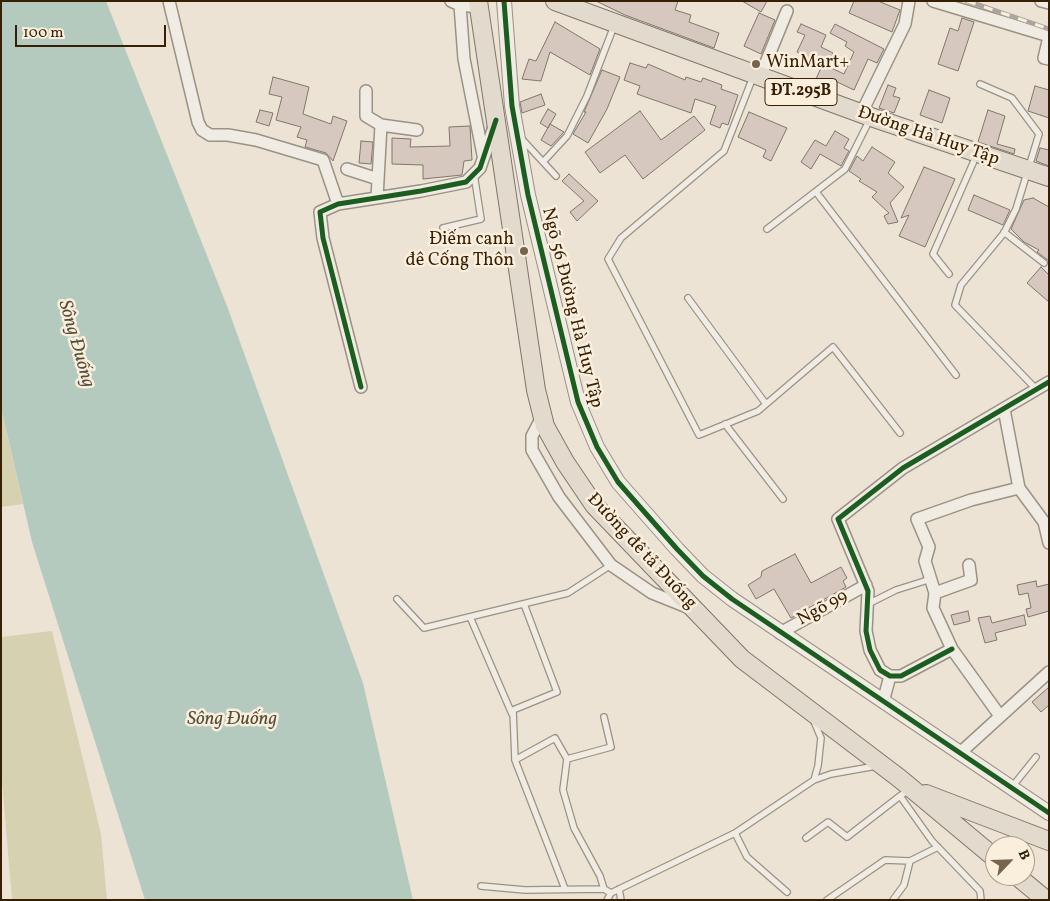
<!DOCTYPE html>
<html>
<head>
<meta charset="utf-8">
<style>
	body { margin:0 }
	#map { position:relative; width:1050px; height:901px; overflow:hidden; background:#ece3d4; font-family:Vollkorn,serif }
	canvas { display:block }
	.frame { position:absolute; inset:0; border:2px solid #371f03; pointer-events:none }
	.north { position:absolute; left:985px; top:836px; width:50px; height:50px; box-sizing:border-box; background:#faeedd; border:1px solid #ac9b86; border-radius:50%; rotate:66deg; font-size:14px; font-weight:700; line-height:20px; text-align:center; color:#371f03 }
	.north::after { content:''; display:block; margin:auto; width:18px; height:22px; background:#76644c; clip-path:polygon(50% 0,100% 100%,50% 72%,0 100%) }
	.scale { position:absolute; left:15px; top:25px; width:151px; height:22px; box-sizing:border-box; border:2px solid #371f03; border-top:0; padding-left:6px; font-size:15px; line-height:18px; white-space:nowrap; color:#371f03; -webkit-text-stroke:4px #faeedd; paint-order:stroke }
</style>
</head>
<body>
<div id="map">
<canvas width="1050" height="901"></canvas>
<div class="frame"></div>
<div class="north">B</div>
<div class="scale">100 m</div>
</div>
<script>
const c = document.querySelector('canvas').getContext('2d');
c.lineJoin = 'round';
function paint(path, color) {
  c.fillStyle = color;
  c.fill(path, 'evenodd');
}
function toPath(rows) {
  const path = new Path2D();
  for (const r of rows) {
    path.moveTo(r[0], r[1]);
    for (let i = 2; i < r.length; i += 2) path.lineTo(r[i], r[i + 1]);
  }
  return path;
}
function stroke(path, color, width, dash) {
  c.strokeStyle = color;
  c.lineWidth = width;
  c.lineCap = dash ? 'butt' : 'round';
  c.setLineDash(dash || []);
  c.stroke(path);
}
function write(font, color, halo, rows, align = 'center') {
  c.font = font + ' Vollkorn,serif';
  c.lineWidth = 5;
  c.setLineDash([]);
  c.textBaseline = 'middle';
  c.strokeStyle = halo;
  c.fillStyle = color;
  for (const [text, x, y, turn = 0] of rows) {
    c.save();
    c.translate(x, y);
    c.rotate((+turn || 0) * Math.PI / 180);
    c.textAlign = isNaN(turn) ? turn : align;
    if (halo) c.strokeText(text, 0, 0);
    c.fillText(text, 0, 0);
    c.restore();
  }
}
paint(toPath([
	[1,407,23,504,1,507],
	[52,631,101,834,107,900,12,900,1,769,1,637]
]), '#d6d1b0');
paint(toPath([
	[1,1,106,1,227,306,363,683,413,900,145,900,32,542,1,407]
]), '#b5cabf');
const building = toPath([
	[596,1,678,1,675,10,691,15,689,22,719,33,714,48,625,15,596,1],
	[742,1,767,1,761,12,742,1],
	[854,1,878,1,900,10,892,32,849,13,854,1],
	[759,13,775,20,761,54,744,46,759,13],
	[962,18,974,22,958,71,938,64,950,28,958,31,962,18],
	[555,22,600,49,590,75,550,52,541,81,522,79,529,59,536,61,555,22],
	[801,24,826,35,821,47,833,53,827,66,844,74,854,52,845,46,847,42,830,33,835,24,884,49,877,63,868,59,854,90,831,79,828,87,815,81,821,68,815,66,817,62,797,52,805,35,797,32,801,24],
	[630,63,646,68,648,64,685,80,686,77,701,82,703,78,722,85,721,89,738,95,728,125,722,123,720,128,710,124,716,106,695,99,691,113,637,94,640,86,624,80,630,63],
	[602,70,620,77,607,109,588,143,573,134,586,112,584,112,602,70],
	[273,77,309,87,303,114,331,124,333,116,347,121,333,161,326,153,305,147,307,140,297,137,301,127,276,120,282,97,269,94,273,77],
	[888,85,896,88,893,96,900,98,894,113,879,108,888,85],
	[1035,86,1049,90,1049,118,1028,111,1035,86],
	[929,90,950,98,942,123,920,115,929,90],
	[541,94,545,105,522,113,520,102,541,94],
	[548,109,556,114,548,128,540,123,548,109],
	[260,110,273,113,269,126,256,122,260,110],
	[988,110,1005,116,997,144,1015,149,1014,154,978,142,988,110],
	[640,111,661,140,694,116,705,130,643,179,625,155,600,173,585,152,640,111],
	[749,112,787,128,771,161,763,157,766,150,738,137,749,112],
	[550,124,564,132,551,146,541,140,550,124],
	[470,126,472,160,464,161,462,175,423,179,423,165,392,164,392,138,411,139,410,147,450,146,449,127,470,126],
	[835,131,849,139,844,148,849,151,841,166,820,154,811,169,801,162,815,140,826,146,835,131],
	[361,141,373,142,371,164,359,163,361,141],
	[872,147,895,162,888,173,904,187,890,203,898,222,888,224,884,216,889,213,872,197,877,192,859,181,861,179,849,171,857,156,863,161,872,147],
	[1040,148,1049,150,1049,166,1036,161,1040,148],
	[924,167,955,179,925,247,899,236,909,215,901,218,924,167],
	[569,174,598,201,577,221,570,212,584,201,562,181,569,174],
	[974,195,1010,210,1003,225,968,210,974,195],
	[1033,198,1049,207,1049,261,1037,252,1039,250,1024,242,1011,229,1024,200,1033,198],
	[1041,267,1049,275,1049,302,1027,283,1041,267],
	[795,554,811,583,841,567,847,578,843,581,846,587,791,618,774,589,756,599,748,585,761,577,762,571,795,554],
	[1036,581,1037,587,1049,584,1049,611,1028,617,1026,609,1031,608,1028,593,1019,595,1017,585,1036,581],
	[968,611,970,621,954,625,951,615,968,611],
	[1024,615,1026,625,995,633,997,640,985,643,978,618,990,616,992,623,1024,615],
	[1049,687,1049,705,1041,712,1032,702,1049,687]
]);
paint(building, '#d7c8bf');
stroke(building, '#7f776a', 1);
const service = toPath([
	[753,77,724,151,621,238,608,259,699,435,758,411,833,347,900,433],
	[980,84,1012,98,1039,134,1016,209,1004,233,961,285,955,305,1037,390],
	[520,137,556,176],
	[543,162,567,136,587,96,614,26],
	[816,192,956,375],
	[443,228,481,219,474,174],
	[767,229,845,169,870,119],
	[1004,232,1044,263],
	[949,274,933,254,977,154],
	[688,298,766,404],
	[725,424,783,499],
	[397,599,424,628,568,593,611,565],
	[524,604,557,692,513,710,515,760,565,889],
	[868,604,896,590,931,579],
	[470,617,512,714],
	[813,719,821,738,818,766,814,780],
	[567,759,563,790,574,828,600,876,604,889],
	[515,760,555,738,567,759,611,747,604,717],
	[1012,787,1036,757],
	[910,789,900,796,932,841,980,891,981,900],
	[735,833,747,857,787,892],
	[806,838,828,822,847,837,900,796],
	[481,886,525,890,604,889,611,893,735,833,814,780,831,774,876,766],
	[619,889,621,900],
	[607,900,611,893],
	[827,900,885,860,910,861,938,847],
	[893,900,904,885,910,861]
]);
const minor = toPath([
	[169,1,198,122,202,130,210,135,228,135,256,140,323,160,338,204],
	[451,1,460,5,478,7],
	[933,1,1049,36],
	[1041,1,1049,3],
	[460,5,464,59,483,155],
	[1049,37,1044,58,1049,59],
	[760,77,787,11],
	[366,91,366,116,381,125],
	[861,114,905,24,909,1],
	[347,169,378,179],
	[377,198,381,125,417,130],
	[361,387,323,238,320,212,338,204,421,191,466,182,480,168,495,124],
	[1004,409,1019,488,1044,522,1049,543],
	[542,417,532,436,532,450,559,497,611,565,652,593,692,609],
	[969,565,971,580,935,593,933,608,952,649,1000,716],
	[935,593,925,561,929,547,917,519,971,500,1019,488],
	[780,633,866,585],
	[952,649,901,676,890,676,880,670,870,650,866,631,868,591,838,519,903,468,1049,382],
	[883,702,890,676],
	[960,753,1049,672]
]);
const tertiary = toPath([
	[504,1,512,106,528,195,578,402,597,447,618,482,677,549,703,576,732,599,1049,813]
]);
const primary = toPath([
	[478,1,536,390,545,426,565,462,594,505,742,659,899,778,995,858],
	[555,1,871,117,1049,177],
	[926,794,1049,841],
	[1017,876,1046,900]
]);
stroke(service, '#9a9285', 8);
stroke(minor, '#9a9285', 14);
stroke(tertiary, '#9a9285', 16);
stroke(primary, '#7f776a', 20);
stroke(service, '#f0ebe3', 5.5);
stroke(minor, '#f0ebe3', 11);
stroke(tertiary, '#f0ebe3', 14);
stroke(primary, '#e3dace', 18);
const rail = toPath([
	[967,1,1049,29]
]);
stroke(rail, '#aba59c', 5);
stroke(rail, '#faeedd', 3, [9]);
stroke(toPath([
	[504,1,512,106,528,195,578,402,597,447,618,482,677,549,703,576,732,599,1049,813],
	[361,387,323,238,320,212,338,204,421,191,466,182,480,168,496,120],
	[952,649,901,676,890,676,880,670,870,650,866,631,868,591,838,519,903,468,1049,382]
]), '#1b5e20', 5);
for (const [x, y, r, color] of [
	[756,64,5,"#76644c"],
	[524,251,5,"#76644c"]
]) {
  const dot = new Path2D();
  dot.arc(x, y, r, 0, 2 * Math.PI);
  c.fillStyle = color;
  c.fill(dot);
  stroke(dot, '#faeedd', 2);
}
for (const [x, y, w] of [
	[801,92,72]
]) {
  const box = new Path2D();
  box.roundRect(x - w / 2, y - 13.5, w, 27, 4);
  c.fillStyle = '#faeedd';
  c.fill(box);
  stroke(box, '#371f03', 1);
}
write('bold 16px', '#371f03', null, [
	["ĐT.295B",801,92]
]);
write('18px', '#371f03', '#faeedd', [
	["WinMart+",766,64],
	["Điếm canh",514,241,"right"],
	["đê Cống Thôn",514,262,"right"]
], 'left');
write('18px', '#371f03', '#faeedd', [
	["Đường Hà Huy Tập",928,137,19],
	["Ngõ 56 Đường Hà Huy Tập",571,308,76],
	["Đường đê tả Đuống",641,552,47],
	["Ngõ 99",823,609,-29]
]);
write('italic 19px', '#564f39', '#faeedd', [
	["Sông Đuống",75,344,74],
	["Sông Đuống",232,721]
]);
</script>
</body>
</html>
